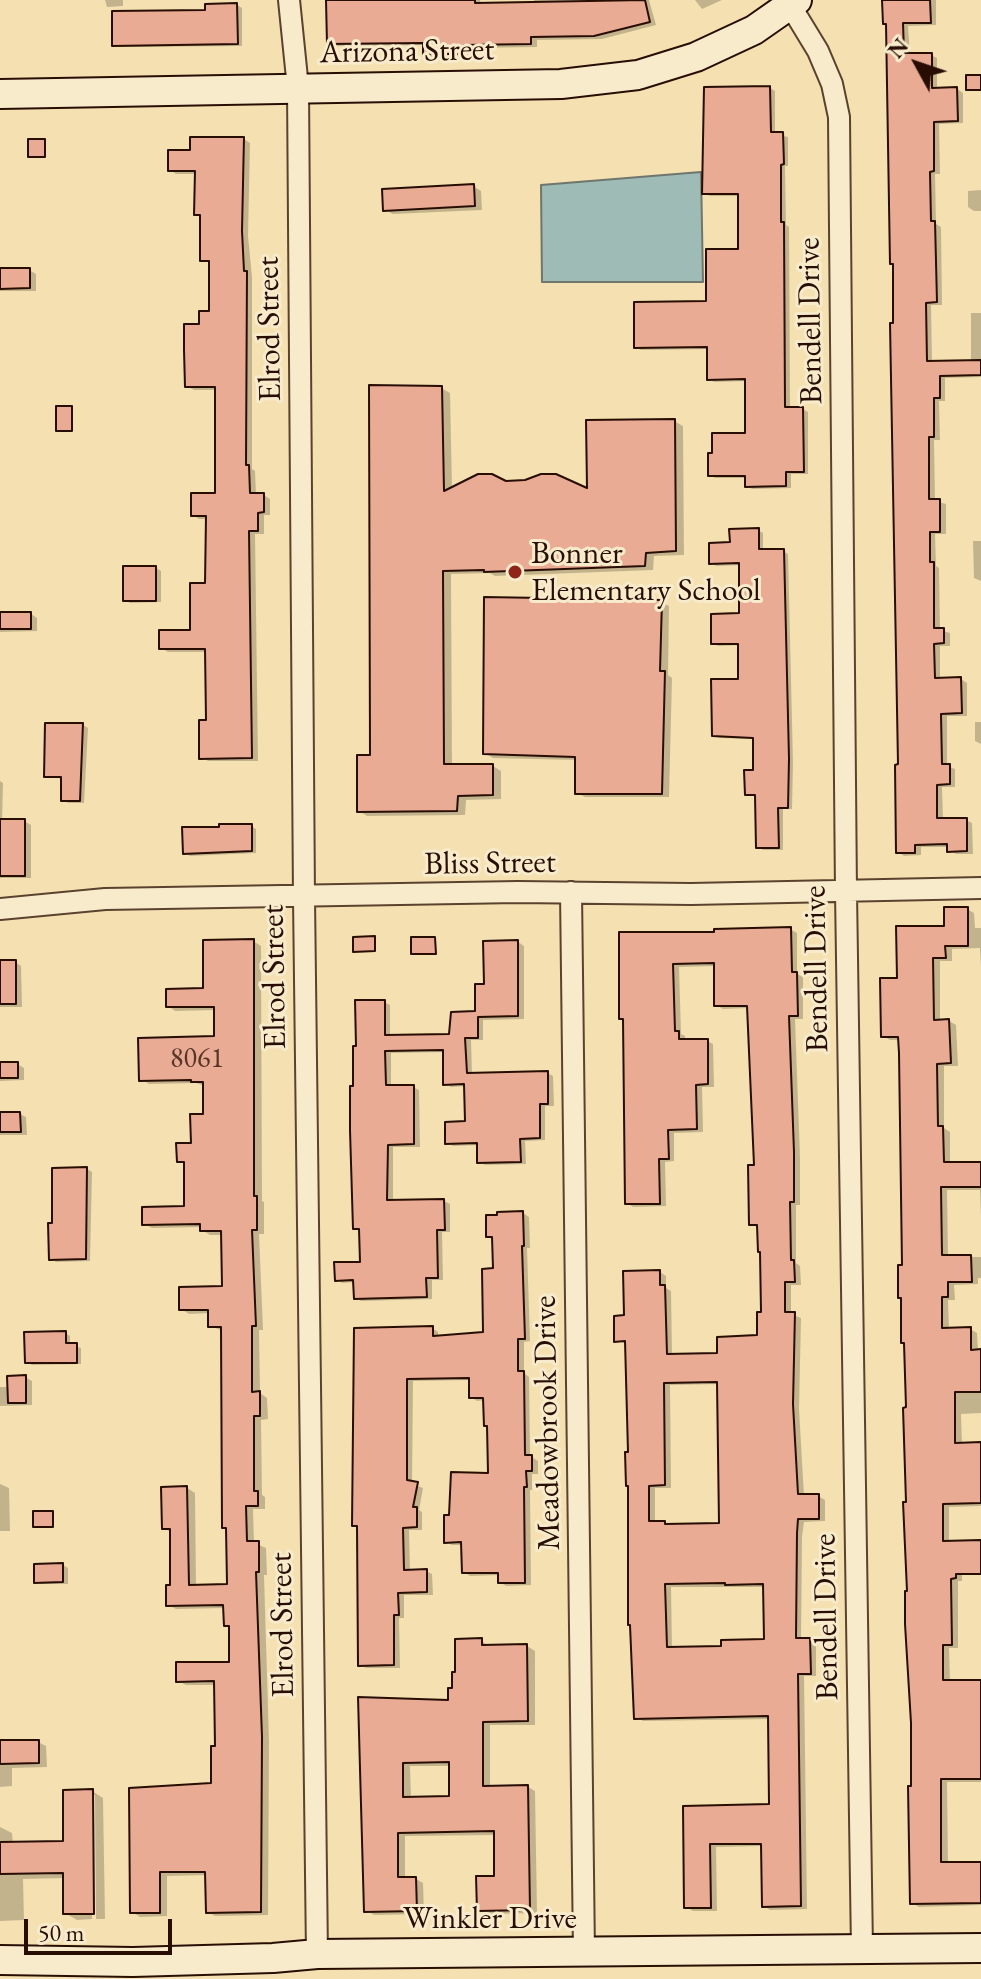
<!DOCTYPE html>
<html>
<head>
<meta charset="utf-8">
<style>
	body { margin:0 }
	#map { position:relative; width:981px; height:1979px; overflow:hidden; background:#f4e0b1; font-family:"EB Garamond",serif }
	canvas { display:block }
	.north { position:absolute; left:877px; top:24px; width:80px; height:80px; -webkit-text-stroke:6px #f8ebcc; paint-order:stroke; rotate:310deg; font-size:22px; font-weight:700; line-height:32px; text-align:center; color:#280e02 }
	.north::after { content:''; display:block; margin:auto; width:28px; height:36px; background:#280e02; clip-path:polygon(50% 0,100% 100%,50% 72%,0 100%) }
	.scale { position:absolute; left:24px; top:1919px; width:148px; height:36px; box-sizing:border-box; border:4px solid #280e02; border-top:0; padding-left:10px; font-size:24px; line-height:28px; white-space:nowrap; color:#280e02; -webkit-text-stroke:6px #f8ebcc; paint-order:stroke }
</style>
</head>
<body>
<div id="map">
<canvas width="981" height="1979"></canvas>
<div class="north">N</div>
<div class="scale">50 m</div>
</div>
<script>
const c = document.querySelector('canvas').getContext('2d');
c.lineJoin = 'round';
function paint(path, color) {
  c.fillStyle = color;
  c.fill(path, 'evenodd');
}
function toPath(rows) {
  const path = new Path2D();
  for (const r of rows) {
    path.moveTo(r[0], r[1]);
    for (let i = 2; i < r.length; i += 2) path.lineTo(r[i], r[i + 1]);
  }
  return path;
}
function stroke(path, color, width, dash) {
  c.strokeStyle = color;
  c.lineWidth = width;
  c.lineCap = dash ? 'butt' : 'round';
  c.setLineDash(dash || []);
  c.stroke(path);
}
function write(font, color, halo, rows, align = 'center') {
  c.font = font + ' "EB Garamond",serif';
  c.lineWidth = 6;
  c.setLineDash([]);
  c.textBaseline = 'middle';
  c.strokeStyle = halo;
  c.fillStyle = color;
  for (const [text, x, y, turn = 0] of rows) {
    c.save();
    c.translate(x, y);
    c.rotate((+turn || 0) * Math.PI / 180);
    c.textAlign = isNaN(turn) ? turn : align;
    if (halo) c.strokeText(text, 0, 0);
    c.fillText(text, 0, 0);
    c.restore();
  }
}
const water = toPath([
	[701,172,703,282,542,282,541,185,701,172]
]);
paint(water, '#9fbbb5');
stroke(water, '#6f766d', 2);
paint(toPath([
	[105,0,123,0,123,6,107,7],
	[328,0,480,0,481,5,534,4,534,0,649,0,656,25,602,39,537,40,537,47,470,48,470,56,432,57,425,53,425,45,335,46,329,42],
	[695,0,722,0,702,9],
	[884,0,936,0,936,25,908,26,910,55,931,55,937,58,937,90,957,89,963,93,963,123,939,124,940,174,935,174,936,224,941,227,942,305,931,305,932,363,971,362,971,313,981,313,981,377,945,378,945,401,939,401,940,440,934,440,935,501,946,504,946,534,935,534,936,566,939,568,940,630,950,633,950,646,940,646,940,680,961,679,967,683,967,716,947,716,947,766,955,769,955,787,942,787,943,820,966,820,972,823,973,854,956,854,949,850,949,847,921,847,921,855,904,856,898,852,900,766,895,325,888,25],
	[237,5,242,8,242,46,119,47,114,44,207,12],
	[770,88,775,91,775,134,788,137,788,166,785,166,786,225,789,227,790,409,803,409,808,412,808,474,791,474,791,488,752,489,747,486,747,478,715,478,710,475,747,435,747,381,714,382,709,379,709,349,641,350,636,347,708,303,740,251,740,196,710,196,704,193],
	[244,139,250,143,248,236,252,277,252,469,255,471,256,495,264,495,270,499,270,515,264,515,264,534,255,534,258,761,208,761,201,757,208,722,207,652,168,652,161,648,192,632,207,585,208,519,199,519,193,515,217,495,217,390,194,390,187,386,201,326,211,313,211,263,202,260,202,217,196,214,197,174,176,174,170,170,192,152],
	[473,186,481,191,482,210,393,214,385,210],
	[981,190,981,211,974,211,968,207,968,191],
	[0,270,29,270,36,274,36,291,0,291],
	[441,388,450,393,452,490,505,483,589,491,674,421,683,426,684,555,654,556,653,570,495,576,490,573,451,574,452,766,493,766,501,771,501,799,466,800,465,815,367,816,359,811],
	[758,530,763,533,763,551,783,551,788,554,793,763,792,809,783,809,783,850,763,850,758,847,757,796,747,794,755,772,755,739,719,738,714,735,740,681,740,645,718,646,713,643,741,615,741,565,716,566,711,563,732,544],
	[973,541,981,541,981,581,974,578],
	[156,568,161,571,161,602,130,603,125,600],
	[661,602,669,606,668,675,672,678,669,797,585,797,577,793,577,760,493,758,485,753],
	[0,614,31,614,37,618,37,631,0,632],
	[975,722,981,722,981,744,975,741],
	[83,725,88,728,84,803,68,803,63,800,63,779,46,776],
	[0,781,3,783,2,821,24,821,31,825,31,878,0,878],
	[251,826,256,829,256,853,190,856,185,853],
	[967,909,974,913,975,928,981,928,981,967,980,948,952,949,952,961,940,961,940,1022,949,1021,956,1025,958,1066,944,1066,944,1128,950,1132,950,1164,981,1164,981,1217,980,1190,947,1190,948,1257,981,1257,981,1278,978,1278,978,1284,954,1285,955,1300,948,1300,949,1329,970,1329,977,1333,978,1351,981,1351,981,1413,961,1414,962,1445,981,1444,981,1506,949,1507,949,1543,962,1565,962,1581,958,1581,958,1648,949,1648,950,1682,981,1682,981,1782,947,1782,948,1864,981,1864,981,1905,919,1907,912,1903,913,1788,900,1040,890,1040,883,1036,899,980,946,928],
	[790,929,797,933,797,974,803,977,803,1019,795,1019,800,1157,800,1205,796,1205,796,1263,800,1266,801,1285,791,1285,791,1314,801,1318,799,1409,804,1496,818,1496,825,1500,825,1521,804,1522,802,1537,801,1640,809,1640,816,1644,816,1676,804,1676,807,1909,770,1910,764,1906,763,1846,716,1847,717,1911,693,1911,686,1907,685,1808,771,1806,770,1719,643,1721,636,1717,627,1344,616,1340,626,1317,660,1272,666,1276,666,1288,671,1291,672,1356,719,1355,759,1337,763,1314,759,1228,751,1224,756,1167,749,1008,723,1009,716,1005,716,966,679,967,681,1034,685,1036,685,1041,707,1041,713,1044,714,1087,702,1087,703,1132,674,1133,674,1161,665,1162,666,1206,633,1207,627,1203,625,1020,621,1018,621,934,716,934],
	[719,1384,721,1525,670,1526,664,1523,655,1523,655,1488,671,1488,670,1385],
	[671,1587,765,1587,766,1641,723,1648,672,1649],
	[253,941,261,946,262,1201,264,1202,264,1234,259,1234,263,1330,259,1330,260,1393,267,1398,268,1419,261,1420,262,1495,265,1497,265,1509,253,1509,254,1543,266,1548,267,1575,264,1575,269,1742,268,1915,215,1916,208,1912,207,1875,167,1876,167,1916,140,1917,132,1912,213,1785,217,1748,216,1685,186,1685,178,1681,231,1664,231,1628,226,1625,225,1608,176,1609,168,1605,172,1587,172,1533,164,1528,187,1488,195,1493,196,1587,229,1586,228,1530,224,1527,223,1331,210,1326,210,1313,189,1314,181,1309,224,1288,223,1235,210,1235,202,1230,202,1227,152,1228,144,1224,186,1208,186,1165,179,1161,193,1145,205,1116,205,1086,196,1083,149,1084,141,1079,216,1038,216,1010,175,1011,168,1006,205,990],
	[518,942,524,946,524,1019,483,1020,483,1040,471,1040,472,1075,547,1073,553,1076,554,1106,545,1106,545,1140,525,1141,526,1164,485,1165,479,1161,479,1145,453,1146,447,1142,467,1123,466,1086,451,1087,445,1084,445,1052,391,1053,391,1087,413,1087,419,1090,420,1147,393,1147,393,1202,444,1201,450,1204,450,1232,442,1232,443,1280,432,1280,432,1299,361,1301,356,1298,355,1282,342,1283,337,1279,362,1264,361,1231,355,1228,355,1088,384,1002,390,1005,390,1037,451,1036,477,1013,486,986],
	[0,962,15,962,21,966,22,1007,0,1007],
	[0,1064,17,1064,24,1068,24,1080,0,1081],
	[0,1114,20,1114,26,1117,27,1135,0,1135],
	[87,1169,92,1172,90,1261,56,1262,51,1259,54,1225],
	[523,1213,529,1217,530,1248,527,1248,530,1341,524,1342,524,1373,529,1377,530,1456,538,1461,538,1474,532,1474,532,1490,530,1490,531,1585,506,1586,500,1582,500,1575,470,1576,464,1572,463,1545,452,1545,446,1542,450,1517,490,1475,489,1427,486,1425,485,1400,477,1401,471,1397,471,1380,413,1381,412,1484,423,1488,419,1510,422,1512,422,1530,409,1530,410,1571,426,1571,432,1574,433,1595,404,1595,404,1618,399,1618,400,1668,366,1668,360,1665,359,1528,354,1525,356,1330,432,1328,438,1332,438,1338,485,1334,495,1270,495,1239,488,1236],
	[65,1333,70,1336,70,1345,81,1348,81,1364,32,1365,27,1362],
	[25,1377,32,1381,32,1405,0,1406,0,1387,9,1387],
	[0,1484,9,1488,10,1531,0,1531],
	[63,1565,68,1568,68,1584,41,1584,36,1582],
	[481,1640,489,1647,527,1646,535,1651,535,1725,490,1725,490,1787,528,1787,535,1791,537,1913,487,1914,479,1910,496,1878,496,1835,405,1836,405,1879,416,1879,423,1883,424,1914,374,1915,366,1910,360,1699,450,1702],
	[410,1766,451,1766,451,1798,411,1798],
	[0,1742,38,1742,46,1746,47,1767,12,1768,12,1786,0,1787],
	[92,1791,103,1798,105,1919,96,1919,95,1795,91,1795,92,1919,77,1920,65,1913,65,1878,23,1879,24,1920,0,1921,0,1827,12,1833,13,1844,65,1843]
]), '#0003');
const building = toPath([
	[326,0,475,0,475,3,645,0,650,22,594,36,531,37,531,44,464,45,464,54,423,54,423,43,327,44,326,0],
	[882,0,930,0,931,23,903,23,904,53,932,53,932,88,957,87,958,121,934,122,934,171,930,172,931,221,935,221,937,302,926,303,927,361,981,360,981,375,940,376,940,398,934,398,934,437,929,437,929,499,940,499,940,532,930,532,930,562,934,562,934,628,944,628,944,643,934,644,935,678,961,677,962,713,941,714,942,764,950,764,950,784,937,785,937,818,967,818,967,851,947,852,947,844,915,845,915,853,896,853,895,765,898,764,890,323,893,323,893,264,890,264,886,24,883,24,882,0],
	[237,3,238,44,112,46,112,11,205,10,205,4,237,3],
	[966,75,981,75,981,90,966,90,966,75],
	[770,86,771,132,783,132,784,164,781,165,781,222,784,222,785,407,803,407,804,472,786,472,786,486,745,487,745,476,708,476,708,453,712,453,712,433,745,433,745,379,707,380,707,347,634,348,634,302,706,301,706,249,738,249,738,194,702,194,704,87,770,86],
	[190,137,244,137,242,231,244,271,247,271,246,465,249,465,250,493,264,493,264,512,258,513,258,531,249,531,252,758,199,759,199,720,206,720,205,649,159,649,159,630,190,630,190,583,205,583,206,516,191,516,191,493,215,493,215,387,185,387,184,350,184,324,199,324,199,311,209,311,209,261,200,261,200,215,194,215,195,171,168,171,168,150,190,150,190,137],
	[28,139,45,139,45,157,28,157,28,139],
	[474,184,475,206,383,211,382,189,474,184],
	[0,268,30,268,30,288,0,289,0,268],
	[369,385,442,386,444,491,478,474,492,474,506,481,525,480,541,474,556,474,587,488,586,420,675,419,676,551,646,553,645,566,484,572,484,570,443,571,444,764,493,764,493,795,458,796,457,811,357,812,357,755,370,755,369,385],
	[56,406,72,406,72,431,56,431,56,406],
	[759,528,759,549,784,549,789,759,788,808,778,808,779,848,756,848,755,795,745,795,744,770,753,770,753,738,712,736,711,679,738,679,738,644,711,644,711,614,739,613,739,563,709,564,709,543,730,542,729,529,759,528],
	[123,566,156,566,156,601,123,601,123,566],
	[484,597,662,600,660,671,665,671,662,794,575,794,575,757,483,754,484,597],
	[0,612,31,612,31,629,0,629,0,612],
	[45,723,83,723,80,801,61,801,61,777,44,777,45,723],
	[0,819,25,819,25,876,0,876,0,819],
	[219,824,252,824,252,851,183,854,182,827,219,827,219,824],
	[944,907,968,907,968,946,945,946,946,958,933,958,934,1020,949,1019,951,1063,937,1064,938,1126,943,1126,944,1162,981,1162,981,1187,941,1187,942,1255,971,1255,972,1282,948,1282,948,1297,942,1297,942,1328,971,1327,971,1350,981,1349,981,1392,955,1392,955,1443,981,1442,981,1503,943,1504,943,1541,981,1540,981,1574,956,1574,956,1578,951,1579,952,1645,943,1645,943,1680,981,1680,981,1779,941,1779,941,1862,981,1862,981,1903,910,1904,908,1786,911,1786,911,1723,905,1624,905,1591,907,1591,903,1502,906,1502,903,1408,906,1407,904,1343,901,1343,901,1298,898,1298,898,1265,902,1265,899,1053,898,1037,881,1037,880,978,897,978,896,926,944,926,944,907],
	[791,927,792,972,797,972,798,1016,789,1016,794,1152,794,1202,790,1202,791,1260,794,1260,795,1282,785,1282,785,1312,795,1312,793,1404,798,1494,819,1494,819,1519,798,1519,797,1533,796,1638,810,1638,811,1674,798,1674,801,1906,762,1907,761,1844,710,1844,711,1908,684,1908,683,1806,769,1804,768,1716,634,1719,630,1625,628,1625,628,1486,626,1486,625,1452,628,1452,625,1341,614,1342,614,1316,624,1315,623,1271,660,1270,660,1285,665,1285,667,1354,717,1353,717,1337,757,1335,757,1312,761,1312,760,1252,758,1252,757,1225,749,1225,748,1165,754,1165,747,1006,714,1006,714,963,673,964,675,1031,679,1031,679,1039,708,1039,708,1084,696,1085,697,1129,668,1130,669,1159,659,1159,660,1204,625,1204,623,1019,619,1019,619,932,714,932,714,929,791,927],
	[717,1382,719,1523,665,1524,665,1521,649,1521,649,1486,665,1485,664,1383,717,1382],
	[725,1583,725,1585,763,1584,764,1639,721,1640,721,1646,667,1647,665,1584,725,1583],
	[375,936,375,951,353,952,353,937,375,936],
	[411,937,435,937,436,954,411,954,411,937],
	[254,939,254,1196,257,1196,257,1230,252,1230,256,1326,252,1326,252,1392,260,1391,260,1416,254,1416,254,1491,258,1491,258,1506,246,1506,247,1541,259,1541,259,1572,256,1572,262,1737,261,1912,206,1913,205,1872,160,1872,160,1913,130,1913,129,1788,211,1783,211,1746,215,1746,214,1681,176,1682,176,1662,229,1662,229,1626,224,1626,223,1605,166,1606,166,1585,170,1585,170,1529,162,1529,161,1487,187,1486,189,1585,227,1584,226,1528,222,1528,221,1327,208,1327,208,1310,179,1310,179,1287,222,1286,221,1231,200,1231,200,1224,142,1225,142,1207,184,1206,184,1162,177,1162,176,1143,191,1143,190,1114,203,1114,203,1082,191,1082,191,1080,139,1081,138,1038,214,1036,214,1007,166,1007,166,989,203,988,203,940,254,939],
	[518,940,518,1016,478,1017,478,1038,465,1038,467,1073,548,1071,548,1104,540,1104,540,1138,520,1139,521,1162,477,1163,477,1143,445,1144,445,1122,465,1121,464,1084,443,1085,443,1050,385,1051,386,1085,414,1085,414,1144,388,1145,387,1200,444,1199,445,1230,437,1230,438,1278,426,1278,427,1297,354,1299,353,1280,335,1281,334,1262,360,1262,359,1229,353,1229,350,1130,350,1086,353,1086,353,1046,356,1046,355,1000,385,1000,385,1035,449,1034,451,1012,475,1011,475,984,484,984,483,941,518,940],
	[0,960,16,960,16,1004,0,1004,0,960],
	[0,1062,18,1062,18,1078,0,1078,0,1062],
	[0,1112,20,1112,21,1132,0,1132,0,1112],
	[87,1167,86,1259,49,1260,48,1223,52,1223,52,1168,87,1167],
	[523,1211,524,1246,522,1246,525,1339,518,1339,518,1371,524,1371,525,1455,532,1455,532,1471,526,1471,527,1487,524,1487,525,1583,498,1583,498,1573,462,1573,461,1542,444,1543,444,1515,449,1515,451,1472,488,1473,487,1426,484,1426,483,1398,469,1398,469,1378,407,1379,407,1480,418,1482,413,1507,417,1507,417,1527,403,1528,404,1570,427,1569,427,1592,398,1593,399,1615,394,1615,394,1665,358,1666,357,1526,352,1526,354,1328,433,1326,433,1336,483,1332,482,1269,493,1268,492,1237,486,1237,486,1215,497,1215,497,1212,523,1211],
	[66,1331,66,1343,77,1343,77,1363,25,1363,24,1332,66,1331],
	[26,1375,26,1403,8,1403,7,1376,26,1375],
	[33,1511,53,1511,53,1527,33,1527,33,1511],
	[63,1563,63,1582,34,1583,34,1564,63,1563],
	[482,1638,482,1645,527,1644,528,1721,483,1722,483,1786,528,1785,530,1910,477,1911,476,1876,494,1876,494,1831,398,1833,398,1877,416,1877,417,1911,364,1912,358,1697,448,1700,448,1688,452,1688,452,1672,455,1672,455,1639,482,1638],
	[449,1762,449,1796,403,1797,403,1763,449,1762],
	[0,1740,39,1740,39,1763,0,1764,0,1740],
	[93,1789,94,1914,63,1914,63,1873,0,1874,0,1842,63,1841,63,1790,93,1789]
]);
paint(building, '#eaab95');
stroke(building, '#280e02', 2);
const street = toPath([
	[289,0,298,88,304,898,317,1954],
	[787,0,818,51,832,84,839,117,846,892,862,1949],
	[571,892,584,1953],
	[0,909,105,899,518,892,691,894,981,888]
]);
const secondary = toPath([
	[0,94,561,84,638,75,696,57,754,30,797,0],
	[0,1960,133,1962,273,1958,317,1954,981,1948]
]);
stroke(street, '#5b422e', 24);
stroke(secondary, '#280e02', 32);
stroke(street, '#f8ebcc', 20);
stroke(secondary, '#f8ebcc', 28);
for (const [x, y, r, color] of [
	[515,572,8,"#8f2418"]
]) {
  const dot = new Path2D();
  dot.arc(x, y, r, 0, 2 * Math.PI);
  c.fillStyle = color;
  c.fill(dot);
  stroke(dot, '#f8ebcc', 3);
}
write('28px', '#583527', null, [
	["8061",197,1059]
]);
write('32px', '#280e02', '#f8ebcc', [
	["Arizona Street",407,52,-1],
	["Bendell Drive",811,321,-91],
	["Elrod Street",270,329,-91],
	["Bliss Street",490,864,-1],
	["Bendell Drive",817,969,-91],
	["Elrod Street",275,977,-91],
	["Meadowbrook Drive",548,1423,-91],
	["Bendell Drive",827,1617,-91],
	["Elrod Street",283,1625,-91],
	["Winkler Drive",490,1919]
]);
write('32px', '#280e02', '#f8ebcc', [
	["Bonner",531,554],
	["Elementary School",531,591]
], 'left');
</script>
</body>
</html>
